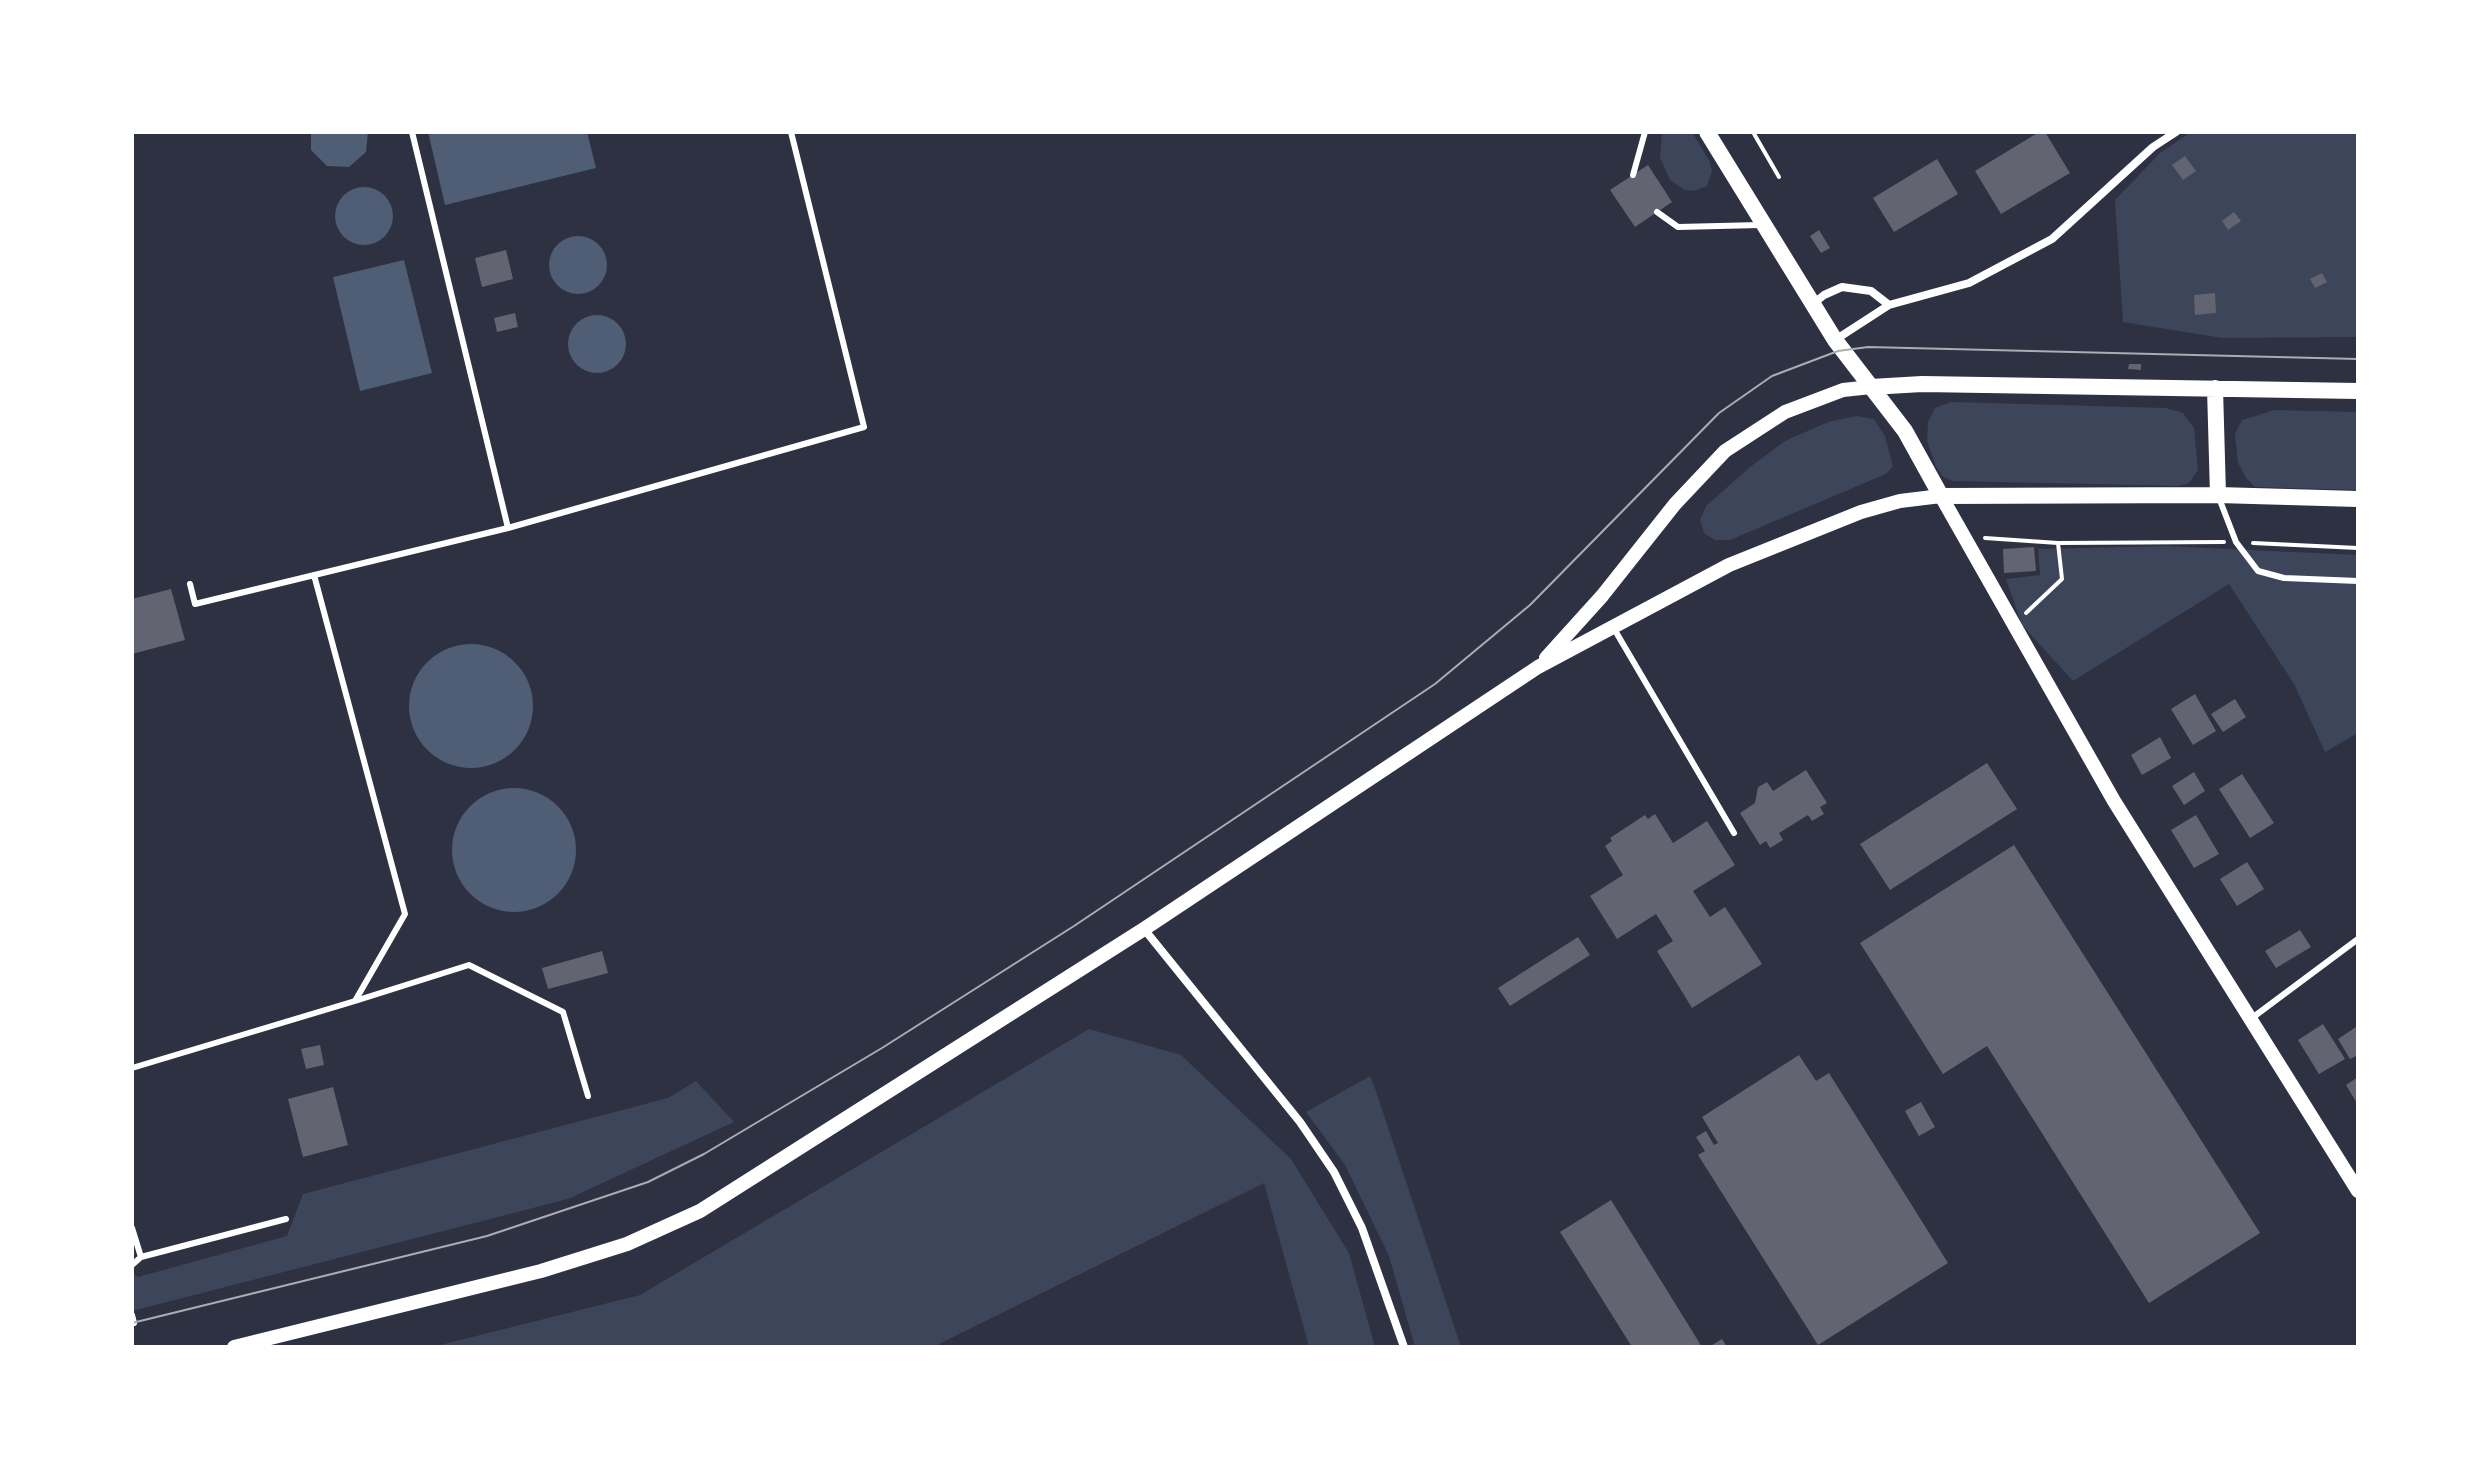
<!DOCTYPE html>
<html>
<head>
<meta charset="utf-8">
<style>
	body { margin:0 }
	#map { position:relative; width:2490px; height:1479px; overflow:hidden; background:#2d3142; font-family:"PT Sans Narrow",sans-serif }
	canvas { display:block }
	.frame { position:absolute; inset:0; border:134px solid #fff; pointer-events:none }
</style>
</head>
<body>
<div id="map">
<canvas width="2490" height="1479"></canvas>
<div class="frame"></div>
</div>
<script>
const c = document.querySelector('canvas').getContext('2d');
c.lineJoin = 'round';
function paint(path, color) {
  c.fillStyle = color;
  c.fill(path, 'evenodd');
}
function toPath(rows) {
  const path = new Path2D();
  for (const r of rows) {
    if (r.length === 3) {
      path.moveTo(r[0] + r[2], r[1]);
      path.arc(r[0], r[1], r[2], 0, 2 * Math.PI);
      continue;
    }
    path.moveTo(r[0], r[1]);
    for (let i = 2; i < r.length; i += 2) path.lineTo(r[i], r[i + 1]);
  }
  return path;
}
function stroke(path, color, width, dash) {
  c.strokeStyle = color;
  c.lineWidth = width;
  c.lineCap = dash ? 'butt' : 'round';
  c.setLineDash(dash || []);
  c.stroke(path);
}
paint(toPath([
	[1662,132,1692,132,1710,162,1712,171,1707,186,1694,191,1685,190,1670,180,1660,158],
	[2191,132,2358,132,2358,337,2222,338,2123,322,2115,200,2160,153],
	[1951,402,2166,408,2183,413,2194,428,2198,470,2189,483,2178,486,1953,481,1943,477,1936,467,1927,441,1928,422,1935,408],
	[2274,410,2358,412,2358,490,2255,487,2246,478,2238,463,2235,434,2242,420],
	[1856,416,1874,419,1885,436,1893,466,1886,474,1730,540,1715,540,1704,533,1700,520,1706,506,1750,467,1785,441,1828,422],
	[2165,546,2358,555,2358,733,2325,752,2294,684,2229,584,2073,681,2022,625,2006,579,2040,575,2038,549],
	[1089,1029,1181,1055,1291,1159,1349,1253,1375,1347,1309,1347,1264,1183,933,1347,432,1347,640,1295],
	[1370,1076,1376,1091,1461,1347,1415,1347,1389,1256,1345,1165,1306,1112],
	[696,1081,734,1122,568,1199,132,1311,132,1273,138,1277,287,1236,303,1194,668,1098]
]), '#3c4559');
paint(toPath([
	[311,132,368,132,366,152,349,167,327,166,311,150],
	[428,132,587,132,596,168,445,205],
	[364,216,29],
	[578,265,29],
	[404,260,432,373,360,391,333,277],
	[597,344,29],
	[471,706,62],
	[514,850,62]
]), '#4f5d75');
paint(toPath([
	[2039,132,2045,132,2070,173,2001,214,1975,171],
	[2185,156,2196,171,2183,180,2172,165],
	[1937,159,1958,194,1894,232,1873,198],
	[1648,165,1672,202,1635,227,1610,190],
	[2234,212,2241,221,2228,230,2222,221],
	[1819,230,1830,248,1821,253,1810,236],
	[506,250,513,279,482,287,475,258],
	[2322,273,2327,282,2315,288,2310,279],
	[2215,293,2216,313,2195,315,2194,295],
	[515,313,518,327,497,332,494,318],
	[2129,364,2141,364,2141,370,2128,369],
	[2034,547,2036,571,2004,573,2003,549],
	[171,589,185,640,132,654,132,599],
	[2195,694,2216,731,2193,745,2171,709],
	[2235,699,2246,717,2223,732,2211,714],
	[2160,737,2171,758,2142,775,2131,755],
	[1987,763,2017,809,1890,890,1860,844],
	[1806,770,1827,803,1820,807,1824,814,1812,821,1808,815,1779,833,1783,840,1770,848,1766,841,1760,845,1740,813,1755,803,1758,787,1767,782,1773,791],
	[2194,772,2205,791,2184,805,2172,786],
	[2242,774,2274,823,2250,838,2219,789],
	[1655,814,1673,843,1707,821,1735,865,1693,891,1710,917,1725,907,1762,964,1692,1008,1657,951,1673,941,1656,914,1617,939,1590,896,1623,875,1605,846,1612,841,1610,838,1645,815,1648,819],
	[2196,815,2219,854,2194,868,2171,830],
	[2014,845,2260,1233,2149,1303,1987,1046,1943,1074,1860,943],
	[2247,862,2264,889,2237,906,2220,879],
	[2300,930,2311,947,2276,968,2265,951],
	[1578,937,1590,955,1510,1006,1498,988],
	[602,951,608,973,548,989,542,968],
	[2323,1024,2345,1059,2319,1074,2298,1040],
	[2356,1027,2358,1055,2350,1059,2338,1039],
	[320,1045,324,1065,306,1069,301,1049],
	[1799,1055,1816,1081,1829,1073,1948,1263,1818,1345,1698,1155,1705,1151,1696,1137,1706,1131,1714,1145,1718,1143,1702,1117],
	[2358,1077,2358,1105,2346,1085],
	[333,1087,348,1145,303,1157,288,1099],
	[1921,1102,1935,1127,1919,1136,1905,1111],
	[1611,1200,1702,1347,1632,1347,1560,1232],
	[1722,1339,1727,1347,1709,1347]
]), '#626471');
stroke(toPath([
	[1753,132,1779,177],
	[1985,538,2058,543,2224,542],
	[2253,543,2358,548],
	[2026,613,2062,579,2058,543]
]), '#fff', 4);
stroke(toPath([
	[412,132,508,528],
	[1633,175,1645,132],
	[1657,212,1678,227,1760,225],
	[2219,498,2236,542,2258,571,2284,578,2358,581],
	[314,575,405,914,355,1001,469,965,563,1012,588,1096],
	[190,584,195,604,508,528,864,427,791,132],
	[1613,627,1734,833],
	[2252,1018,2358,939],
	[132,1068,355,1001],
	[132,1228,141,1257],
	[132,1265,141,1257,286,1219],
	[132,1315,134,1323]
]), '#fff', 6);
stroke(toPath([
	[1813,304,1824,295,1842,287,1871,291,1889,305,1969,283,2052,239,2153,147,2176,132],
	[1835,340,1889,305],
	[1144,929,1300,1122,1334,1172,1362,1228,1404,1347]
]), '#fff', 8);
stroke(toPath([
	[1546,658,1602,596,1675,504,1725,451,1785,412,1843,390,1871,387],
	[234,1347,541,1271,627,1244,700,1211,1144,929,1538,667,1729,565,1861,512,1900,501,1941,496,2114,801,2358,1191]
]), '#fff', 14);
stroke(toPath([
	[1707,132,1835,340,1905,431,1941,496,2218,495,2358,499],
	[1871,387,1922,384,2358,391],
	[2215,388,2218,495]
]), '#fff', 16);
stroke(toPath([
	[132,1323,487,1236,648,1182,704,1154,882,1048,1074,926,1435,684,1530,605,1719,413,1772,376,1838,351,1868,347,2358,359]
]), '#abadb3', 2);
</script>
</body>
</html>
